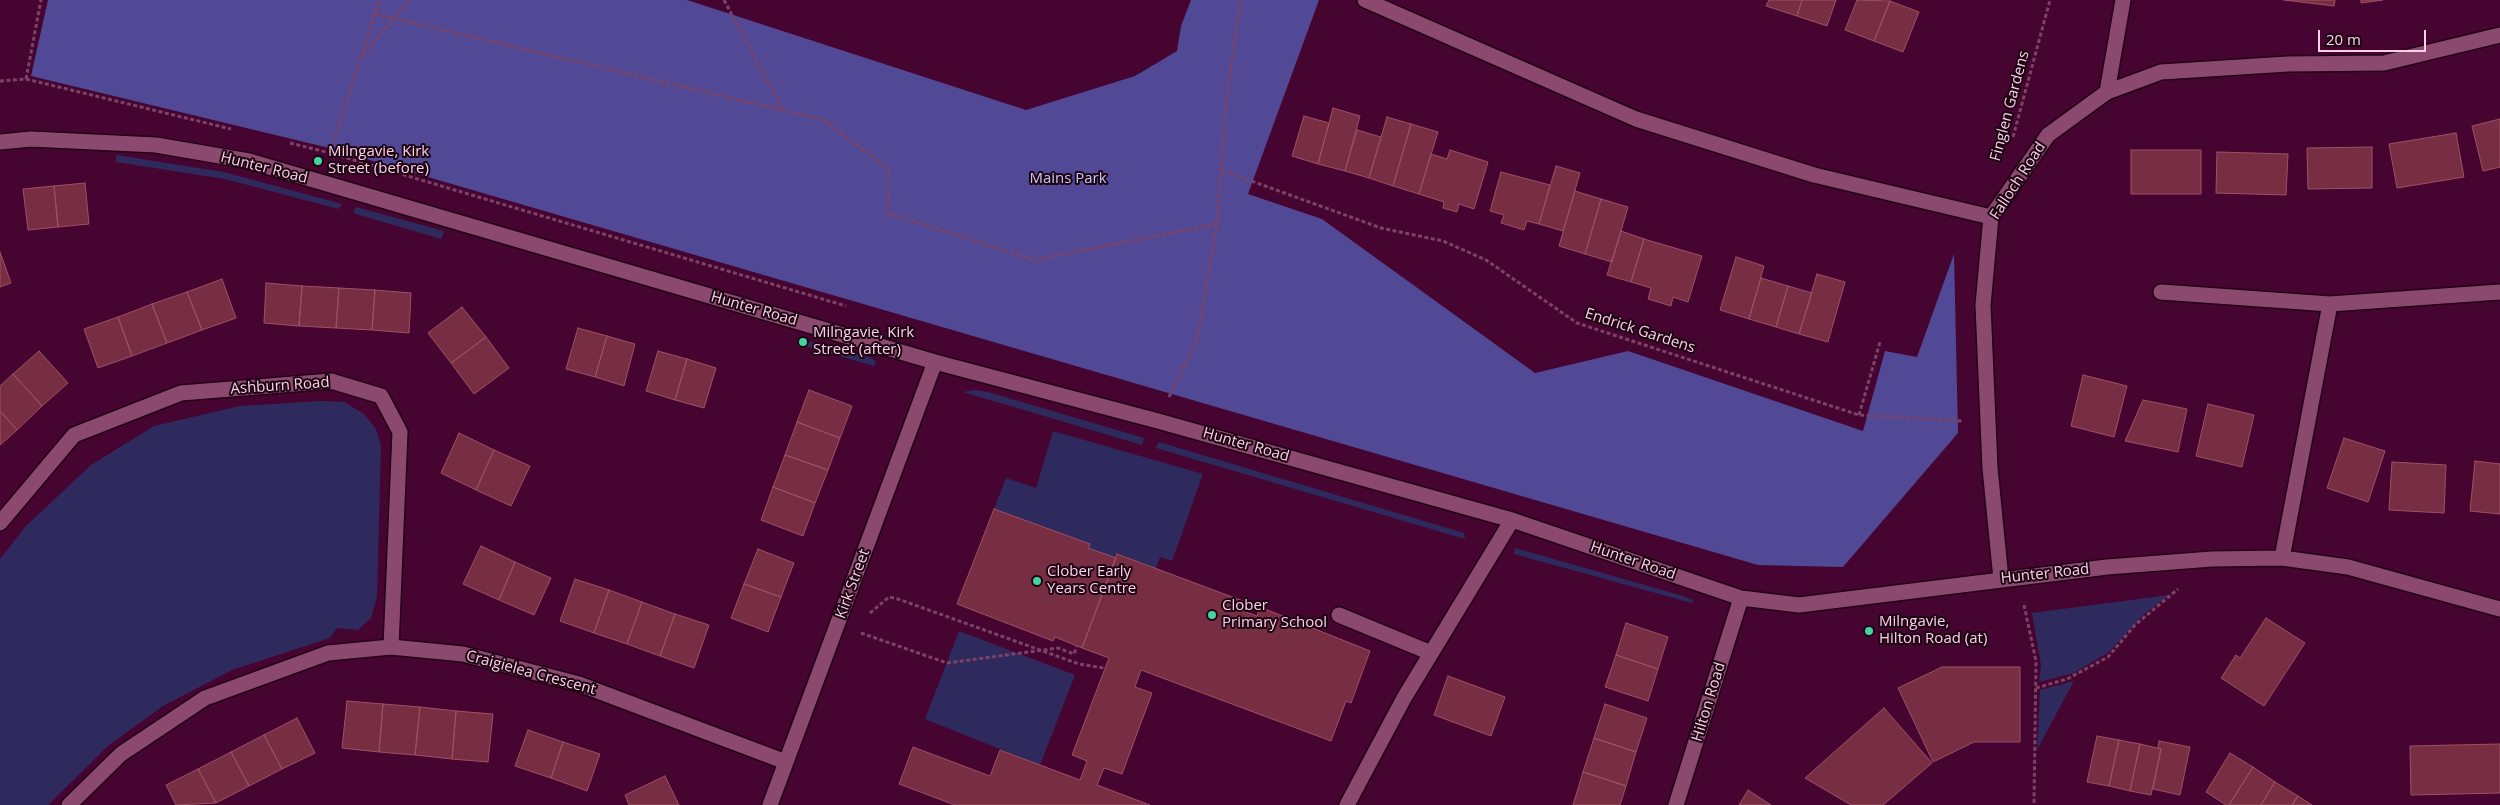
<!DOCTYPE html>
<html>
<head>
<meta charset="utf-8">
<style>
	body { margin:0 }
	#map { position:relative; width:2500px; height:805px; overflow:hidden; background:#450530; font-family:"Open Sans",sans-serif }
	canvas { display:block }
	.scale { position:absolute; left:2318px; top:30px; width:108px; height:22px; box-sizing:border-box; border:2px solid #f9d1e6; border-top:0; padding-left:6px; font-size:15px; line-height:18px; white-space:nowrap; color:#f9d1e6; -webkit-text-stroke:4px #1d0413; paint-order:stroke }
</style>
</head>
<body>
<div id="map">
<canvas width="2500" height="805"></canvas>
<div class="scale">20 m</div>
</div>
<script>
const c = document.querySelector('canvas').getContext('2d');
c.lineJoin = 'round';
function paint(path, color) {
  c.fillStyle = color;
  c.fill(path, 'evenodd');
}
function toPath(rows) {
  const path = new Path2D();
  for (const r of rows) {
    path.moveTo(r[0], r[1]);
    for (let i = 2; i < r.length; i += 2) path.lineTo(r[i], r[i + 1]);
  }
  return path;
}
function stroke(path, color, width, dash) {
  c.strokeStyle = color;
  c.lineWidth = width;
  c.lineCap = dash ? 'butt' : 'round';
  c.setLineDash(dash || []);
  c.stroke(path);
}
function write(font, color, halo, rows, align = 'center') {
  c.font = font + ' "Open Sans",sans-serif';
  c.lineWidth = 4;
  c.setLineDash([]);
  c.textBaseline = 'middle';
  c.strokeStyle = halo;
  c.fillStyle = color;
  for (const [text, x, y, turn = 0] of rows) {
    c.save();
    c.translate(x, y);
    c.rotate((+turn || 0) * Math.PI / 180);
    c.textAlign = isNaN(turn) ? turn : align;
    if (halo) c.strokeText(text, 0, 0);
    c.fillText(text, 0, 0);
    c.restore();
  }
}
paint(toPath([
	[116,155,224,172,342,204,339,209,225,179,116,162],
	[356,207,444,231,441,239,353,213],
	[808,341,872,358,876,362,874,366,805,346],
	[975,390,988,392,1144,438,1142,445,963,392],
	[322,401,344,402,364,414,376,429,381,445,377,597,371,618,358,630,337,628,330,638,232,670,163,706,108,746,48,805,0,805,0,559,26,526,91,465,154,426,240,406],
	[1053,431,1203,474,1172,561,1160,557,1156,568,1118,554,1116,558,1088,548,1089,543,994,509,1006,478,1036,488],
	[1159,442,1464,533,1465,539,1156,448],
	[1515,548,1683,596,1693,600,1692,603,1514,554],
	[2169,595,2143,615,2109,652,2074,673,2039,682,2041,665,2032,613],
	[959,631,1075,675,1040,765,925,719],
	[2074,681,2037,750,2040,690]
]), '#2f2a5e');
paint(toPath([
	[48,0,687,0,1026,110,1135,76,1177,51,1181,26,1191,0,1319,0,1248,194,1322,219,1535,373,1628,351,1863,431,1885,351,1917,357,1954,254,1958,433,1843,567,1758,565,325,147,31,76]
]), '#514995');
const building = toPath([
	[1769,0,1802,0,1797,16,1766,6,1769,0],
	[1802,0,1836,0,1827,26,1797,16,1802,0],
	[1857,0,1890,1,1874,41,1845,30,1857,0],
	[2284,0,2335,0,2334,6,2284,0],
	[2361,0,2383,0,2361,3,2361,0],
	[1890,1,1919,12,1903,52,1874,41,1890,1],
	[1333,108,1360,116,1345,171,1318,164,1333,108],
	[1304,116,1329,123,1318,164,1292,156,1304,116],
	[1387,117,1411,124,1393,186,1369,178,1387,117],
	[2500,119,2500,167,2483,171,2472,126,2500,119],
	[1411,124,1438,132,1419,194,1393,186,1411,124],
	[1357,130,1381,137,1369,178,1345,171,1357,130],
	[2456,133,2464,177,2397,188,2389,144,2456,133],
	[2372,147,2372,188,2308,189,2307,148,2372,147],
	[1450,150,1488,162,1474,209,1459,204,1457,212,1443,208,1444,202,1419,194,1431,154,1447,159,1450,150],
	[2131,150,2201,150,2201,194,2131,194,2131,150],
	[2217,152,2288,154,2286,195,2216,193,2217,152],
	[1556,166,1580,173,1563,231,1539,224,1556,166],
	[1501,172,1550,185,1539,224,1527,221,1524,230,1501,223,1504,215,1490,211,1501,172],
	[85,183,89,224,58,227,54,186,85,183],
	[54,186,58,227,28,230,23,189,54,186],
	[1575,191,1601,199,1585,254,1559,246,1575,191],
	[1601,199,1628,207,1612,262,1585,254,1601,199],
	[1621,231,1644,239,1631,282,1607,275,1621,231],
	[1644,239,1702,256,1688,302,1673,297,1671,306,1648,299,1651,288,1631,282,1644,239],
	[0,252,11,283,0,287,0,252],
	[1736,257,1764,266,1749,319,1720,310,1736,257],
	[1817,274,1845,282,1828,342,1799,334,1817,274],
	[1761,278,1788,286,1776,327,1749,319,1761,278],
	[222,279,236,318,202,330,187,292,222,279],
	[266,283,302,286,299,326,264,323,266,283],
	[302,286,339,288,336,328,299,326,302,286],
	[1788,286,1812,293,1799,334,1776,327,1788,286],
	[339,288,375,290,372,330,336,328,339,288],
	[375,290,411,293,409,333,372,330,375,290],
	[187,292,202,330,167,343,152,304,187,292],
	[152,304,167,343,132,356,118,317,152,304],
	[462,307,486,337,451,363,428,333,462,307],
	[118,317,132,356,98,368,84,329,118,317],
	[578,328,607,336,595,377,566,369,578,328],
	[607,336,635,344,624,386,595,377,607,336],
	[486,337,509,368,474,394,451,363,486,337],
	[39,351,68,383,42,406,13,374,39,351],
	[658,351,687,359,675,400,646,391,658,351],
	[687,359,716,368,704,408,675,400,687,359],
	[13,374,42,406,17,430,0,411,0,386,13,374],
	[2083,375,2127,386,2114,437,2071,426,2083,375],
	[809,390,852,406,840,438,797,422,809,390],
	[2143,400,2187,409,2178,452,2125,441,2143,400],
	[2208,404,2254,415,2242,467,2196,456,2208,404],
	[0,411,17,430,0,445,0,411],
	[797,422,840,438,828,470,785,455,797,422],
	[459,433,494,450,476,490,441,473,459,433],
	[2344,438,2385,451,2368,502,2327,488,2344,438],
	[494,450,530,466,511,506,476,490,494,450],
	[785,455,828,470,815,503,773,487,785,455],
	[2475,461,2500,464,2500,514,2470,511,2475,461],
	[2392,462,2446,465,2444,513,2389,510,2392,462],
	[773,487,815,503,803,536,761,520,773,487],
	[994,509,1090,544,1088,548,1116,558,1082,648,1055,637,1053,641,957,604,994,509],
	[481,546,515,562,499,600,463,584,481,546],
	[758,549,794,563,781,597,744,584,758,549],
	[1117,554,1243,601,1240,610,1257,616,1260,607,1370,651,1351,703,1346,701,1331,741,1141,670,1135,687,1152,693,1122,774,1104,768,1097,785,1150,805,955,805,899,784,913,747,990,776,1000,750,1080,780,1087,761,1072,755,1109,658,1082,648,1117,554],
	[515,562,551,578,534,615,499,600,515,562],
	[575,579,609,590,594,633,560,621,575,579],
	[744,584,781,597,768,632,731,618,744,584],
	[609,590,642,602,627,644,594,633,609,590],
	[642,602,675,614,660,656,627,644,642,602],
	[675,614,709,625,694,668,660,656,675,614],
	[2266,618,2305,643,2264,706,2221,678,2236,655,2240,658,2266,618],
	[1626,623,1668,637,1658,669,1616,655,1626,623],
	[1616,655,1658,669,1648,701,1605,687,1616,655],
	[1942,667,2020,667,2020,742,1974,742,1933,762,1898,688,1942,667],
	[1448,676,1505,697,1491,736,1434,715,1448,676],
	[347,701,383,704,379,752,342,748,347,701],
	[383,704,420,707,415,755,379,752,383,704],
	[1605,704,1647,718,1636,752,1594,738,1605,704],
	[420,707,456,711,452,759,415,755,420,707],
	[1884,708,1932,763,1883,805,1851,805,1805,778,1884,708],
	[456,711,493,714,488,762,452,759,456,711],
	[297,718,315,753,282,769,264,735,297,718],
	[528,730,563,742,551,778,515,766,528,730],
	[264,735,282,769,249,786,231,752,264,735],
	[2097,736,2119,740,2109,786,2087,782,2097,736],
	[1594,738,1636,752,1626,786,1583,772,1594,738],
	[2119,740,2140,744,2130,791,2109,786,2119,740],
	[2159,741,2190,747,2180,795,2153,789,2161,749,2158,748,2159,741],
	[563,742,600,754,587,791,551,778,563,742],
	[2140,744,2161,749,2151,795,2130,791,2140,744],
	[2500,744,2500,793,2411,795,2410,746,2500,744],
	[231,752,249,786,216,803,198,769,231,752],
	[2230,753,2253,767,2229,805,2226,805,2206,792,2230,753],
	[2253,767,2275,782,2261,805,2229,805,2253,767],
	[198,769,216,803,176,805,166,785,198,769],
	[1583,772,1626,786,1620,805,1573,805,1583,772],
	[665,776,679,805,629,805,625,795,665,776],
	[2275,782,2298,796,2292,805,2261,805,2275,782],
	[1748,790,1771,805,1739,805,1748,790],
	[2298,796,2312,805,2292,805,2298,796]
]);
paint(building, '#772e43');
stroke(building, '#9e5165', 1);
const minor = toPath([
	[1365,0,1636,119,1814,175,1991,217],
	[2107,92,2123,0],
	[0,142,31,139,156,145,249,161,935,362,1158,421,1512,520,1741,598,1799,605,2107,567,2212,559,2282,558,2348,567,2500,609],
	[2161,292,2330,304,2500,292],
	[0,523,74,435,181,393,331,381,381,396,400,432,391,647],
	[2282,558,2330,304],
	[2001,579,1990,468,1983,305,1991,217,2048,135,2107,92,2161,72,2288,64,2384,63,2500,35],
	[1339,615,1431,653],
	[69,805,121,754,205,698,328,653,391,647,463,654,579,684,786,762],
	[770,805,935,362],
	[1347,805,1404,698,1512,520],
	[1676,805,1741,598]
]);
stroke(minor, '#240016', 18);
stroke(toPath([
	[724,0,783,110],
	[375,14,824,120,889,169,888,213,1034,260,1217,224],
	[363,54,410,0],
	[26,79,41,0],
	[0,81,26,79,231,129],
	[2013,137,2050,0],
	[290,143,330,153,846,306],
	[330,154,379,0],
	[1221,170,1381,228,1443,241,1486,260,1577,323,1859,415,1963,421],
	[1169,397,1197,340,1217,224,1227,92,1241,0],
	[1859,415,1880,342],
	[2024,605,2036,661,2034,805],
	[870,613,889,597,898,599,1079,664,1104,668],
	[861,633,947,663,1058,648,1074,654,1077,646],
	[2036,688,2067,679,2108,657,2135,625,2178,589]
]), '#7c4367', 3, [4, 2.5]);
stroke(minor, '#8c4970', 15);
for (const [x, y, r, color] of [
	[318,161,5,"#43d4a0"],
	[803,342,5,"#43d4a0"],
	[1037,581,5,"#43d4a0"],
	[1212,615,5,"#43d4a0"],
	[1869,631,5,"#43d4a0"]
]) {
  const dot = new Path2D();
  dot.arc(x, y, r, 0, 2 * Math.PI);
  c.fillStyle = color;
  c.fill(dot);
  stroke(dot, '#1d0413', 2);
}
write('15px', '#f9d1e6', '#1d0413', [
	["Finglen Gardens",2010,106,-75],
	["Hunter Road",264,168,14],
	["Falloch Road",2018,181,-57],
	["Hunter Road",754,309,16],
	["Endrick Gardens",1640,331,18],
	["Ashburn Road",280,386,-4],
	["Hunter Road",1246,445,16],
	["Hunter Road",1633,561,19],
	["Hunter Road",2045,574,-6],
	["Kirk Street",853,584,-70],
	["Craigielea Crescent",531,673,15],
	["Hilton Road",1709,702,-73]
]);
write('15px', '#f9d1e6', '#1d0413', [
	["Milngavie, Kirk",328,152],
	["Street (before)",328,169],
	["Milngavie, Kirk",813,333],
	["Street (after)",813,350],
	["Clober Early",1047,572],
	["Years Centre",1047,589],
	["Clober",1222,606],
	["Primary School",1222,623],
	["Milngavie,",1879,622],
	["Hilton Road (at)",1879,639]
], 'left');
write('15px', '#c8c8f3', '#1d0413', [
	["Mains Park",1068,179]
]);
</script>
</body>
</html>
